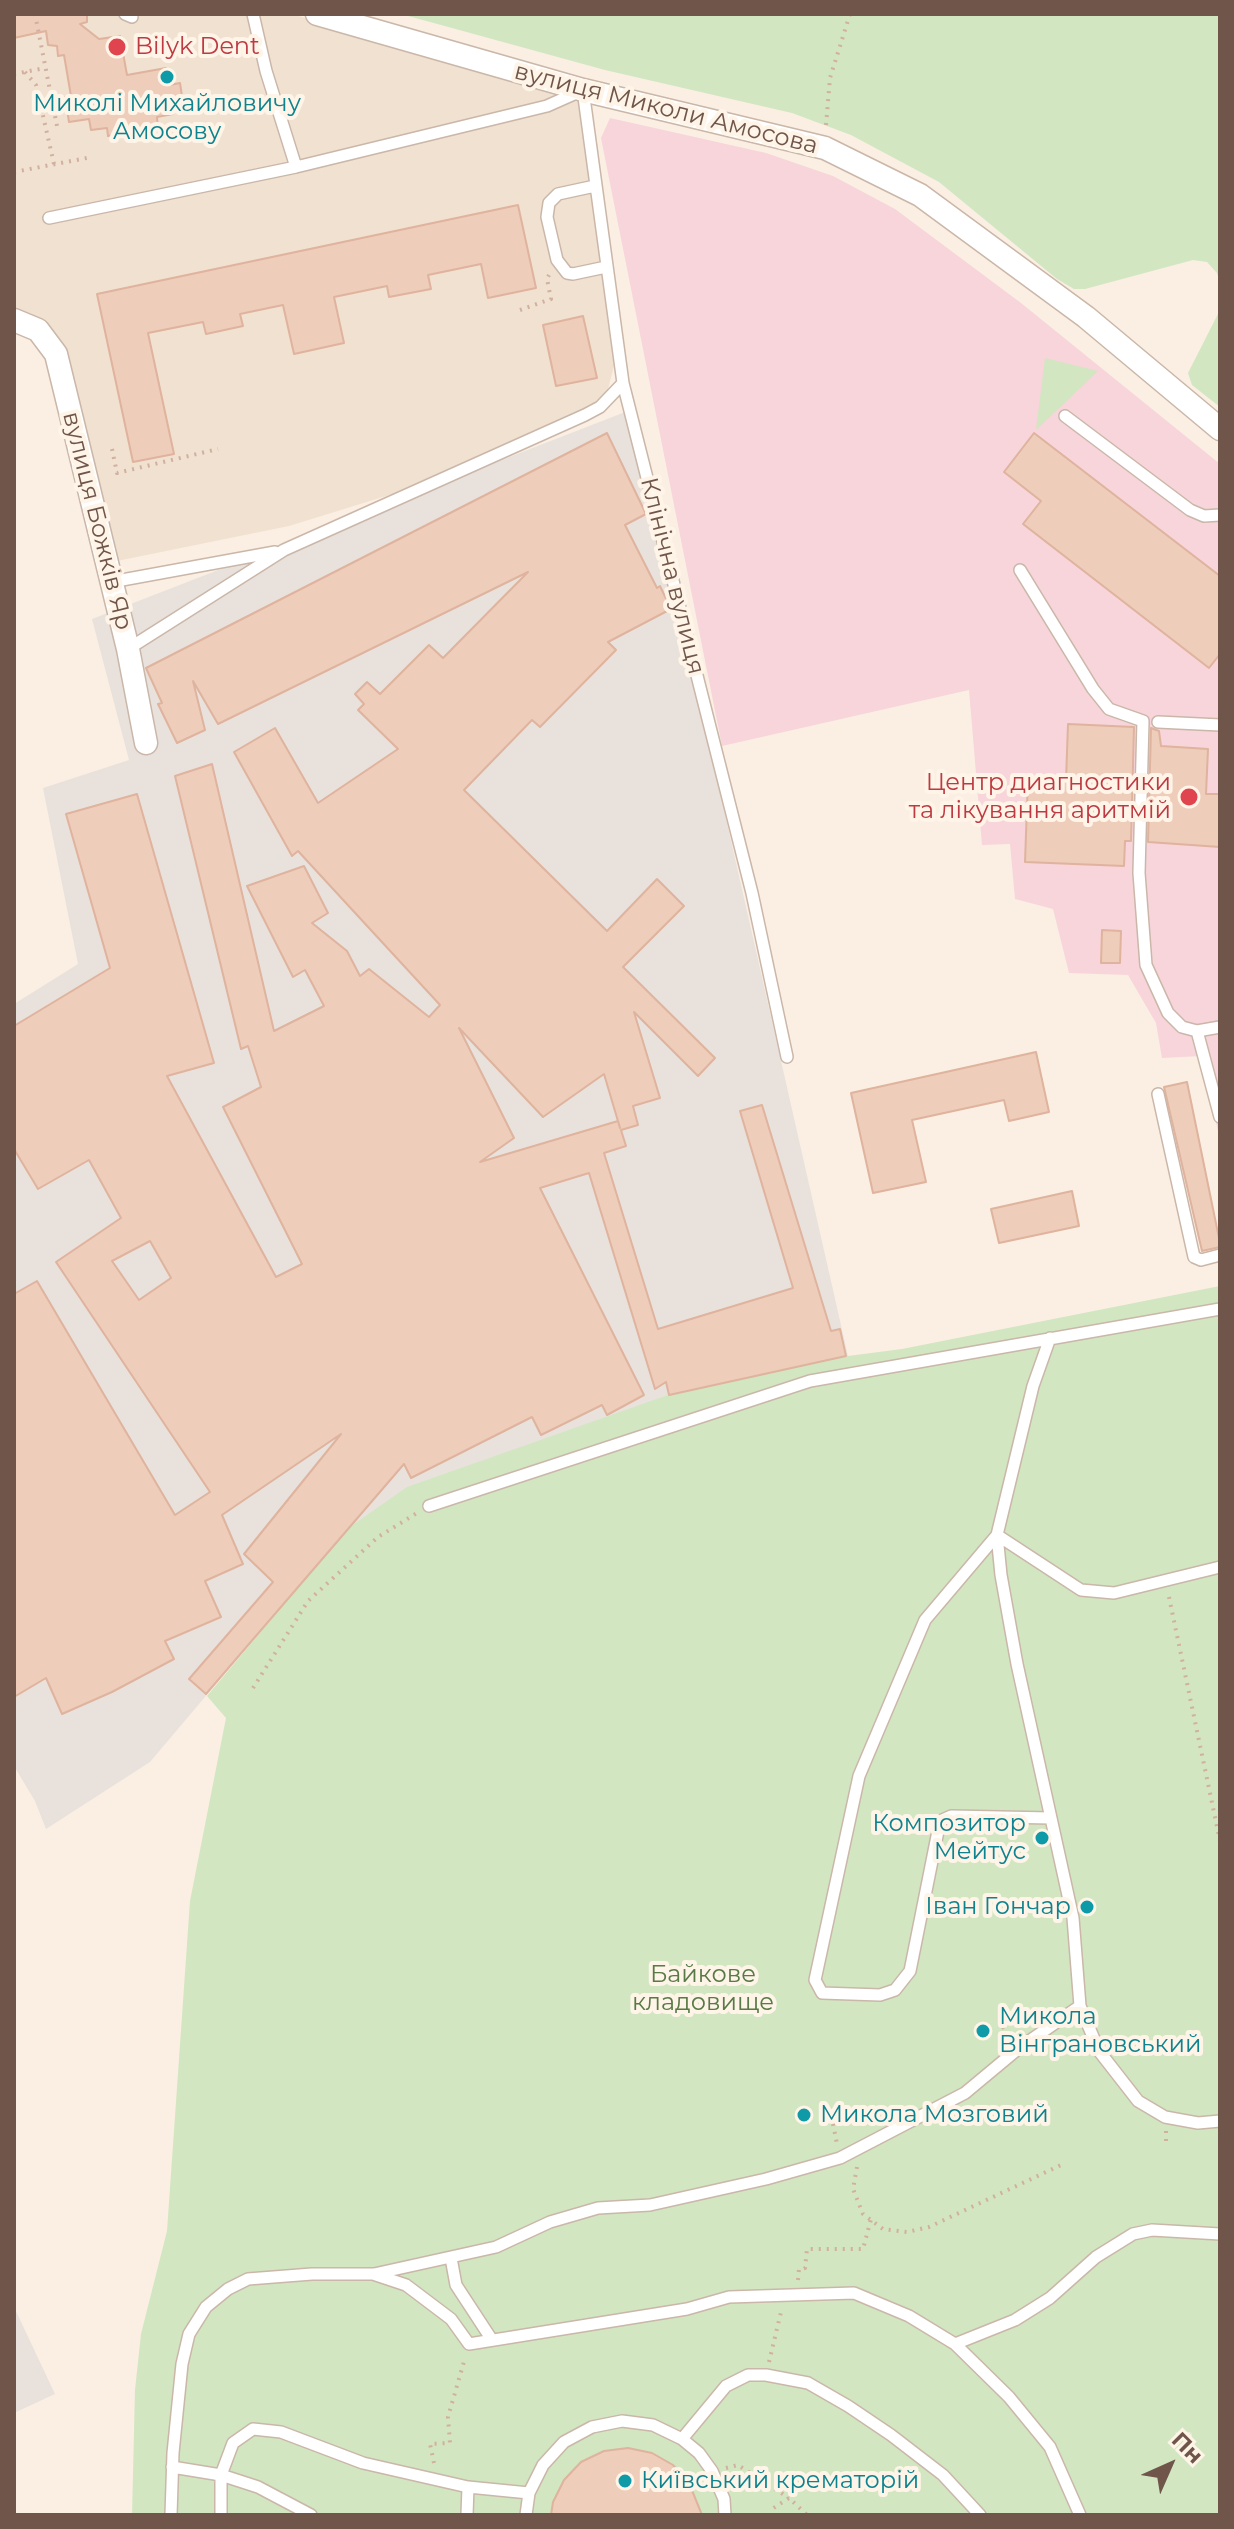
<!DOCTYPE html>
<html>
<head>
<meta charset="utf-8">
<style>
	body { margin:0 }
	#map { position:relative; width:1234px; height:2529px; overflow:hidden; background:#faefe2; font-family:Montserrat,sans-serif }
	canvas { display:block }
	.frame { position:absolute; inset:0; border:16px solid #70564a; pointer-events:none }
	.north { position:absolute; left:1130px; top:2425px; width:80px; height:80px; -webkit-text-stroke:6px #fef4e7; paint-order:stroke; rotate:45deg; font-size:22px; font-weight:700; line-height:32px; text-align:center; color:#70564a }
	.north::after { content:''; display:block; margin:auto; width:28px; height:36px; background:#70564a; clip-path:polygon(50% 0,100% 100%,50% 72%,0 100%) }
</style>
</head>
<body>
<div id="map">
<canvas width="1234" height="2529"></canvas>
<div class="frame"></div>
<div class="north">Пн</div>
</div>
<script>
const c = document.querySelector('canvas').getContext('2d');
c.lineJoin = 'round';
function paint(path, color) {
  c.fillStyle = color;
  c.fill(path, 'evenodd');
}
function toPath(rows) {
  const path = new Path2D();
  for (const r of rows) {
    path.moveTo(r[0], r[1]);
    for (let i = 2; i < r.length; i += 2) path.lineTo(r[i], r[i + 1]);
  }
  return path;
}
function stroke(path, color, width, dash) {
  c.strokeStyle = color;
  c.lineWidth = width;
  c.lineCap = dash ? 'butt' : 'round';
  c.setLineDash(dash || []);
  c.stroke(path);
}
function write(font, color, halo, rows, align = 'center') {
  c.font = font + ' Montserrat,sans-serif';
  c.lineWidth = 8;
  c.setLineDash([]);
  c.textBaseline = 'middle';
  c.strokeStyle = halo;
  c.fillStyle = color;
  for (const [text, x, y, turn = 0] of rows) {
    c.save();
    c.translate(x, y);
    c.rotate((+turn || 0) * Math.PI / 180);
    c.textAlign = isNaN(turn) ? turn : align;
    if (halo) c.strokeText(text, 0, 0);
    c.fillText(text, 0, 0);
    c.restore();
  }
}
paint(toPath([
	[14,14,292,14,579,102,615,362,606,397,577,414,412,488,289,526,112,562,58,341,45,321,14,310]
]), '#f1e1d1');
paint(toPath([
	[633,409,848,1356,668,1395,347,1529,150,1762,46,1829,35,1801,14,1766,14,1004,78,964,43,788,129,760,92,619],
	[14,2307,55,2394,14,2413]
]), '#e9e2dc');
paint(toPath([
	[610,118,766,153,833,176,895,209,1021,303,1220,464,1220,1140,1201,1056,1162,1058,1156,1023,1128,975,1069,973,1053,909,1015,899,1010,844,982,845,969,690,722,746,601,138]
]), '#f7d5db');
paint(toPath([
	[401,14,1220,14,1220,283,1217,273,1207,262,1193,260,1085,289,1074,289,1057,279,939,182,851,135,792,113,605,70],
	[1220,310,1220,407,1192,385,1188,373],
	[1045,358,1098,371,1036,430],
	[1220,1286,1220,2515,132,2515,135,2390,141,2334,167,2231,190,1901,226,1718,207,1696,347,1529,407,1487,668,1395,848,1356,902,1349]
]), '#d2e6c1');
const building = toPath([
	[14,14,87,14,87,22,80,24,99,39,120,36,127,75,166,68,169,85,180,83,183,103,172,105,173,114,157,117,158,128,108,136,107,128,91,130,89,119,69,122,65,97,71,96,64,55,58,56,57,46,48,45,46,31,14,38,14,14],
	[518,205,536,288,488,298,481,264,428,275,431,289,389,297,387,286,334,297,344,343,294,354,283,305,240,314,243,326,206,334,203,322,148,333,174,454,133,462,97,294,518,205],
	[583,316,597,378,556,386,543,325,583,316],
	[607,433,646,514,625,525,657,588,660,586,671,609,608,642,616,650,540,727,532,720,464,790,607,931,657,879,684,906,623,967,715,1058,698,1076,634,1012,660,1098,633,1106,638,1125,621,1130,626,1146,604,1153,658,1329,793,1288,740,1111,762,1105,831,1331,840,1329,846,1356,669,1395,666,1382,655,1389,589,1173,540,1188,644,1395,607,1415,602,1405,541,1435,532,1417,411,1478,404,1464,206,1694,189,1679,273,1582,244,1554,341,1434,222,1515,243,1564,205,1581,221,1617,165,1641,174,1659,112,1692,62,1714,46,1678,14,1697,14,1294,37,1281,175,1515,210,1492,56,1262,121,1218,89,1160,38,1189,14,1149,14,1026,110,968,66,814,137,794,214,1063,167,1076,276,1277,302,1264,223,1107,261,1087,248,1046,241,1049,175,776,212,764,274,1031,324,1006,305,970,293,977,247,886,304,866,328,913,312,923,347,951,360,976,369,969,429,1017,440,1005,298,851,292,856,234,752,275,728,318,803,398,749,358,710,364,704,355,694,367,682,380,694,429,645,443,658,528,572,218,724,193,681,205,730,177,743,158,704,162,703,146,668,607,433],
	[459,1028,543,1117,604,1074,620,1128,618,1121,480,1162,514,1138,459,1028],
	[150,1241,171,1278,139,1300,112,1261,150,1241],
	[1034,433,1220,576,1220,654,1209,668,1023,524,1041,501,1004,472,1034,433],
	[1068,724,1134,727,1131,841,1125,841,1124,866,1025,862,1028,778,1066,780,1068,724],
	[1151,728,1159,731,1161,746,1208,749,1206,794,1220,794,1220,847,1148,842,1151,728],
	[1102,930,1121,931,1120,963,1101,963,1102,930],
	[1036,1052,1049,1112,1009,1121,1004,1100,912,1120,926,1182,873,1193,851,1093,1036,1052],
	[1187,1082,1220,1243,1220,1247,1202,1251,1164,1087,1187,1082],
	[1072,1191,1079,1226,999,1243,991,1209,1072,1191],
	[628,2448,652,2453,673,2465,689,2483,702,2515,551,2515,553,2502,564,2480,581,2462,604,2451,628,2448]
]);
paint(building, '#eecdbb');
stroke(building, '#dfb39d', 2);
const service = toPath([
	[125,14,132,17],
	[253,14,266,71,296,167],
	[595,186,558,194,549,203,547,217,557,260,567,273,573,274,606,267],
	[49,218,296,167,547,106,583,90,623,383,752,893,787,1057],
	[1065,416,1190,510,1204,516,1220,515],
	[1020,570,1093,689,1109,709,1143,721,1139,873,1146,965,1168,1013,1182,1027,1197,1031,1220,1027],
	[111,582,275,552],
	[128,649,284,550,585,415,600,407,623,383],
	[1158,722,1220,725],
	[1197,1031,1220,1117],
	[1158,1094,1194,1257,1201,1260,1220,1255],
	[1050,1338,1033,1386,997,1535,1001,1575,1017,1664,1073,1918,1080,2006,1099,2051,1138,2101,1165,2117,1198,2123,1220,2121],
	[429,1506,810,1381,1220,1309],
	[1051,1818,951,1816,940,1821,910,1971,895,1990,880,1995,822,1993,815,1980,859,1776,925,1620,997,1535,1081,1590,1114,1593,1220,1567],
	[451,2258,456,2285,492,2340],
	[374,2274,496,2247,550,2222,598,2208,650,2205,766,2179,840,2158,965,2093,1019,2048,1080,2006],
	[955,2344,1015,2320,1050,2298,1096,2257,1133,2234,1152,2230,1220,2234],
	[682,2439,726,2386,748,2375,766,2375,808,2383,848,2406,891,2435,943,2475,980,2515],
	[172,2467,221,2475,233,2443,253,2429,281,2432,363,2463,468,2487,529,2493],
	[171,2515,173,2453,182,2364,189,2334,206,2307,228,2289,248,2279,312,2274,373,2274,406,2285,451,2319,469,2344,687,2309,729,2297,854,2293,909,2316,955,2344,1009,2397,1050,2447,1080,2515],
	[221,2515,221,2475,258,2487,311,2515],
	[467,2515,468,2487],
	[526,2515,529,2493,543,2465,564,2442,592,2427,622,2421,653,2425,682,2439,699,2453,712,2471,724,2499,725,2515]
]);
const minor = toPath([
	[317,14,583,90,825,148,920,195,1086,317,1220,429],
	[14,320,38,330,56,354,128,649,146,743]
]);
stroke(service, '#cab7a9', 14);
stroke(minor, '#cab7a9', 25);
stroke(toPath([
	[35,14,57,126],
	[283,14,283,20],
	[25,72,36,85,54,164],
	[14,74,45,68],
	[826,125,830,78,850,14],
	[14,172,92,157],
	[520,310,551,299,547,279,549,275],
	[112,449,117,473,218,449],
	[1169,1597,1220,1841],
	[253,1688,308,1601,378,1537,417,1513],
	[1003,2027,1010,2037],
	[833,2124,837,2144],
	[1166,2131,1166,2147],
	[857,2167,853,2189,863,2214,883,2229,907,2232,929,2227,1061,2165],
	[798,2280,799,2269,805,2268,807,2249,863,2249,871,2219],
	[769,2362,781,2312],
	[434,2463,430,2444,450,2443,448,2417,465,2358],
	[726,2468,738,2465,789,2498],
	[772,2515,772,2509,789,2498,807,2515]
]), '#d2b09f', 4, [2, 6]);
stroke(service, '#fff', 11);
stroke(minor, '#fff', 22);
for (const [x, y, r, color] of [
	[117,47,10,"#e0444e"],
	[167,77,8,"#0f9aa8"],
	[1189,797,10,"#e0444e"],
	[1042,1838,8,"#0f9aa8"],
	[1087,1907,8,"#0f9aa8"],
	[983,2031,8,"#0f9aa8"],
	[804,2115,8,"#0f9aa8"],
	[625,2481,8,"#0f9aa8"]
]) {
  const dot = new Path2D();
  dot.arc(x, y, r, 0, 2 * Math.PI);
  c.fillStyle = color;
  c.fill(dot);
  stroke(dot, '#fef4e7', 3);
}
write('24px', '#be3a42', '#fef4e7', [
	["Bilyk Dent",135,47],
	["Центр диагностики",1171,783,"right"],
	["та лікування аритмій",1171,811,"right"]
], 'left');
write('24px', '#0d838f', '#fef4e7', [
	["Миколі Михайловичу",167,104,"center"],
	["Амосову",167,132,"center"],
	["Композитор",1026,1824,"right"],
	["Мейтус",1026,1852,"right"],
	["Іван Гончар",1071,1907,"right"],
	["Микола",999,2017],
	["Вінграновський",999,2045],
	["Микола Мозговий",820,2115],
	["Київський крематорій",641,2481]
], 'left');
write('24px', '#70564a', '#fef4e7', [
	["вулиця Миколи Амосова",666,109,14],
	["вулиця Божків Яр",97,521,76],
	["Клінічна вулиця",672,576,76]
]);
write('24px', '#587a46', '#fef4e7', [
	["Байкове",703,1975],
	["кладовище",703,2003]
]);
</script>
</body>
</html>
